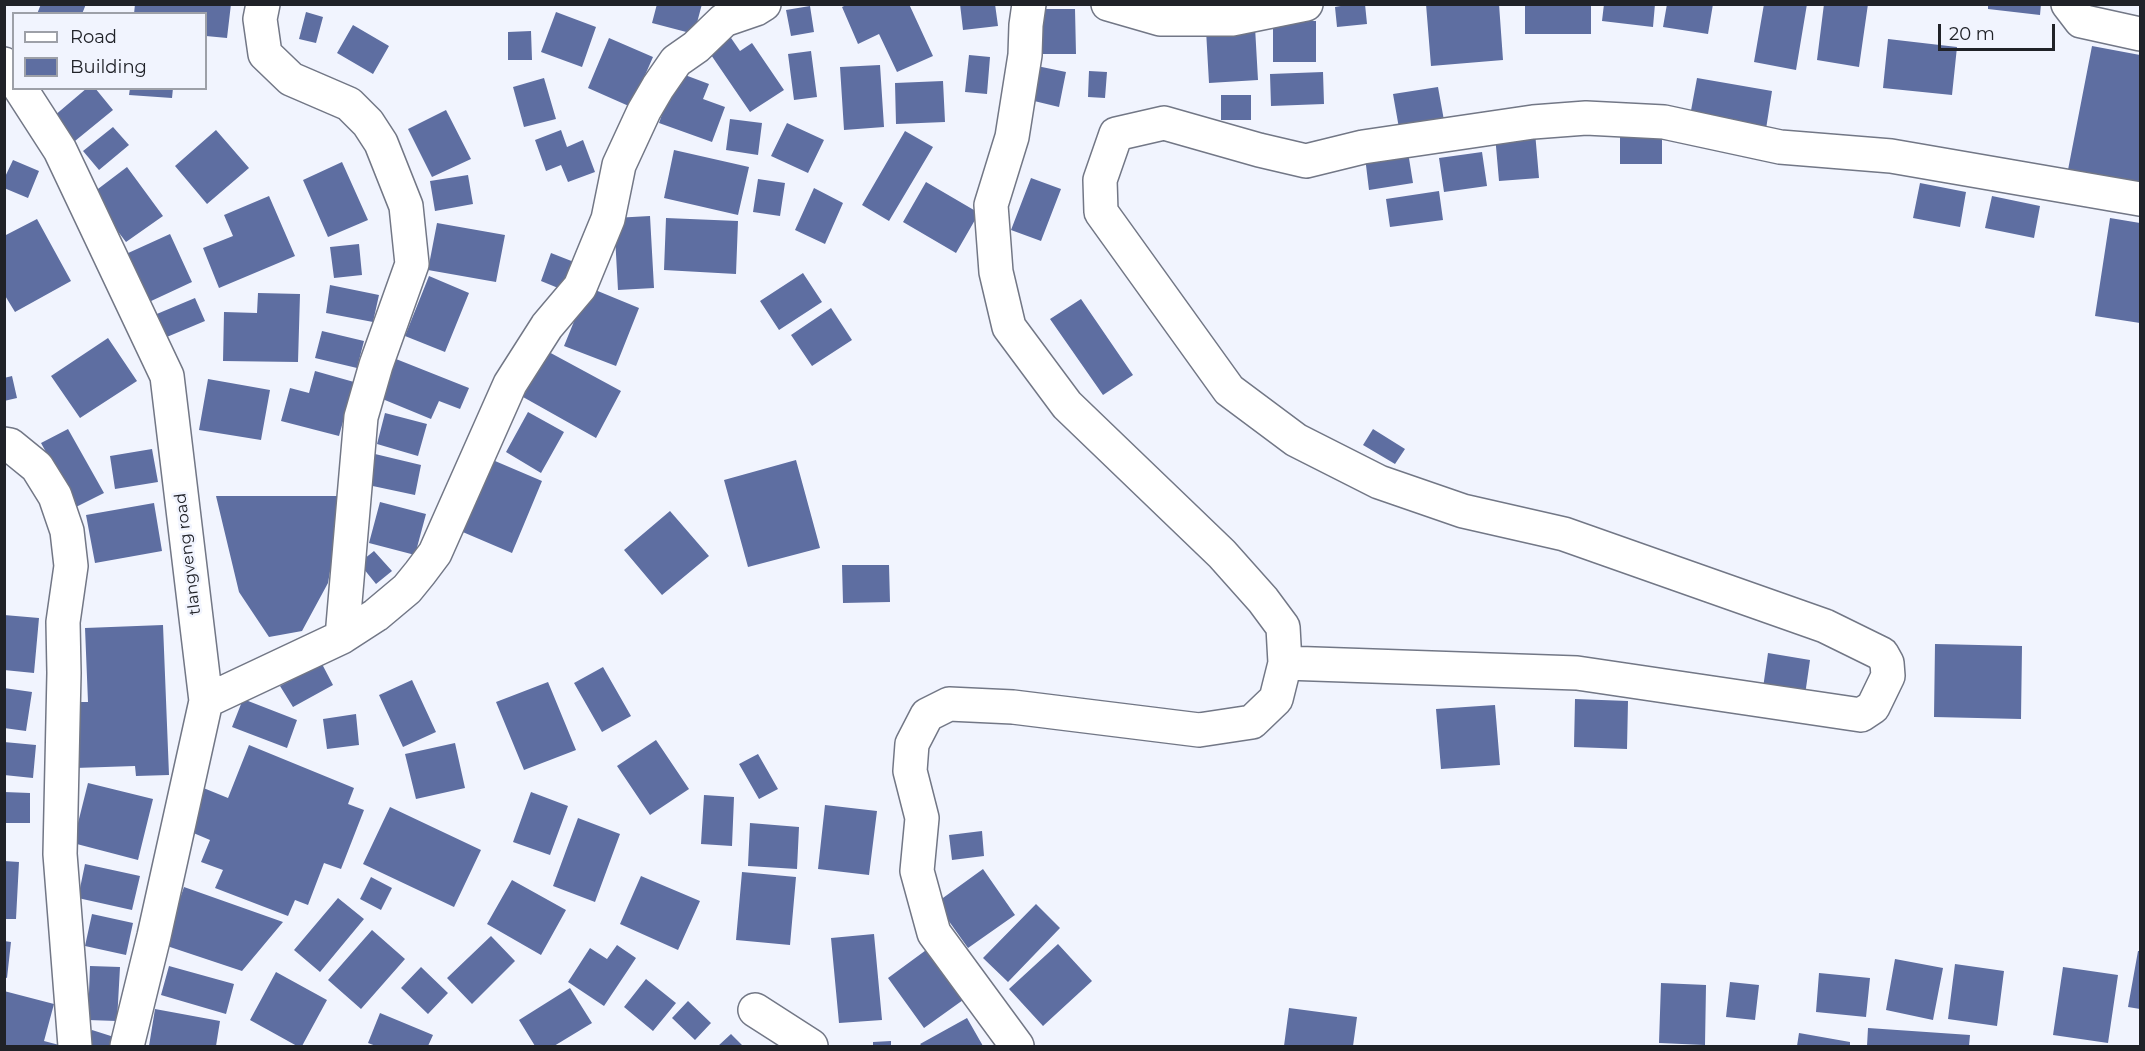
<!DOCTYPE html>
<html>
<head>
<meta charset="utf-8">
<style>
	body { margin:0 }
	#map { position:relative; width:2145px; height:1051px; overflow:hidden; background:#f1f4fe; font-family:Montserrat,sans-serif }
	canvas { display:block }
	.frame { position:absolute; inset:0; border:6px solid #202228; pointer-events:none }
	.legend { position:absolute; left:12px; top:12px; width:195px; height:78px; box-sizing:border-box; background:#f1f4fe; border:2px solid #9da0a8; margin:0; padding:8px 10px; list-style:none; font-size:18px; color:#202228 }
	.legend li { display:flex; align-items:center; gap:12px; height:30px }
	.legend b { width:30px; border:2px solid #9da0a8 }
	.scale { position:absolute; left:1938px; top:24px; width:117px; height:27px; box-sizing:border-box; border:3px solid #202228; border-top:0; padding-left:8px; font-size:18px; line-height:21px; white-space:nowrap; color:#202228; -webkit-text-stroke:4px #f1f4fe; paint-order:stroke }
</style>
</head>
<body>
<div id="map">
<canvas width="2145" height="1051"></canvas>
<div class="frame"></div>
<ul class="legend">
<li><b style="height:8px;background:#fff"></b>Road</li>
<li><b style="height:16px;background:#5e6ea1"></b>Building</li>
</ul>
<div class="scale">20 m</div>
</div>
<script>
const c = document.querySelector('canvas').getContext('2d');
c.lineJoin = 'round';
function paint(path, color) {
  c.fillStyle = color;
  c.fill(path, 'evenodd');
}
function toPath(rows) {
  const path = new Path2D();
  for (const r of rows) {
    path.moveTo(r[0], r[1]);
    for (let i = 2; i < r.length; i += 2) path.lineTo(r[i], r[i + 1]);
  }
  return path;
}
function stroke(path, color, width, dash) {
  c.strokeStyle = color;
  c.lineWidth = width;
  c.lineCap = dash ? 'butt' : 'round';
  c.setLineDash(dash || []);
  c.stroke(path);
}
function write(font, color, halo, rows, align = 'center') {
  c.font = font + ' Montserrat,sans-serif';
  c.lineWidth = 5;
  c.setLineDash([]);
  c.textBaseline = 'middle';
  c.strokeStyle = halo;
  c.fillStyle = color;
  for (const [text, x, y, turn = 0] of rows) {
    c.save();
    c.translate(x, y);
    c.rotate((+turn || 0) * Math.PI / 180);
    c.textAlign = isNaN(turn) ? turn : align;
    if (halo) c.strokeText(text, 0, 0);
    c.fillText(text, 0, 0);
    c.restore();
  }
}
paint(toPath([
	[41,4,86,4,82,14,37,14],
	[135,4,231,4,227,38,206,36,206,14,134,14],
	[657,4,702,4,694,34,652,23],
	[848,4,909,4,933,56,897,72,879,34,858,44,842,7],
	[960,4,995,4,998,26,963,30],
	[1352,4,1365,4,1367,24,1337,27,1335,7],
	[1426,4,1499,4,1503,60,1431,66],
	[1525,4,1591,4,1591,34,1525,34],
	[1604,4,1655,4,1653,27,1602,21],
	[1667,4,1713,4,1708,34,1663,27],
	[1764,4,1807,4,1796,70,1754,62],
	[1824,4,1868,4,1859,67,1817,60],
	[1988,4,2041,4,2040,15,1988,9],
	[810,6,814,32,791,36,786,10],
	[1042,9,1075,9,1076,54,1042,54],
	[306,12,323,17,316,43,299,39],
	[556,12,596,27,582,67,541,52],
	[1273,21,1316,21,1316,62,1273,62],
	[353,25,389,46,373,74,337,53],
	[1255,27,1258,80,1209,83,1206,30],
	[531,31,532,60,508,60,508,32],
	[729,35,740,51,752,43,784,90,750,112,707,49],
	[609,38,653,57,631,107,588,88],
	[1888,39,1957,47,1952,95,1883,88],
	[2092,46,2140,55,2140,189,2067,175],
	[811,51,817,97,794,100,788,54],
	[969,55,990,57,987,94,965,92],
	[880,65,884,127,844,130,840,67],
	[1037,66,1066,72,1059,107,1030,100],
	[1089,71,1107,72,1105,98,1088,97],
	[677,72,709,84,703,99,725,107,712,142,659,123],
	[1323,72,1324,104,1271,106,1270,74],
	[544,78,556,119,524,127,513,87],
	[1697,78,1772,91,1766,129,1690,116],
	[943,81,945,122,896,124,895,83],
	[1438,87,1445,126,1400,134,1393,94],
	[87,88,95,88,113,110,75,141,54,116],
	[130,88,173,88,172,98,129,95],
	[1221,95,1251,95,1251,120,1221,120],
	[446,110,471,159,432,177,408,129],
	[730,119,762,123,758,155,726,150],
	[787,123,824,140,808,173,771,156],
	[113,127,129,145,99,170,83,151],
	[216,130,249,168,207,204,175,166],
	[561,130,567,147,583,140,595,172,568,182,561,165,546,171,535,140],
	[905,131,933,147,889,221,862,205],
	[1535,132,1539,178,1499,181,1495,135],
	[1620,133,1662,133,1662,164,1620,164],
	[674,150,749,167,738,215,664,198],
	[1408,152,1413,183,1369,190,1365,157],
	[1482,152,1487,186,1444,192,1439,158],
	[13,160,39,171,28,198,4,188,4,179],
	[342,162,368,220,328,237,303,180],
	[127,167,163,216,126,242,90,195],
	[468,175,473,204,435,211,430,181],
	[1031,178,1061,189,1041,241,1011,230],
	[758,179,785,183,780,216,753,212],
	[926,182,979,213,956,253,903,222],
	[1920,183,1966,192,1960,227,1913,218],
	[814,188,843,203,825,244,795,230],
	[1439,191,1443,220,1390,227,1386,199],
	[269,196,295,256,219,288,203,248,233,236,224,215],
	[1992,196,2040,206,2034,238,1985,228],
	[650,216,654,288,618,290,614,218],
	[666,218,738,221,736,274,664,270],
	[2110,218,2140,223,2140,323,2095,316],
	[37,219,71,281,15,312,4,294,4,236],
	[437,223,505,235,496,282,428,270],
	[170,234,192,282,149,302,126,254],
	[359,244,362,275,334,278,330,247],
	[551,253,574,262,563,290,541,281],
	[803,273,822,302,779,330,760,301],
	[429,276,469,293,445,352,405,336],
	[330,285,379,295,373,322,326,313],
	[588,287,639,308,616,366,564,346],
	[258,293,300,294,298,362,223,361,224,312,257,313],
	[195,298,205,321,162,339,152,316],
	[1081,299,1133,375,1103,395,1050,319],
	[831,308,852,340,812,366,791,335],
	[322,331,364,341,357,368,315,358],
	[108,338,137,381,80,418,51,376],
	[547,351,621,391,596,438,523,397],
	[396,359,469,388,460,409,439,401,431,419,380,398],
	[315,371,354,382,339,436,281,421,290,388,309,393],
	[12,376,17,398,4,401,4,378],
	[208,379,270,390,261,440,199,430],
	[528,412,564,432,541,473,506,452],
	[385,413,427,424,418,456,377,444],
	[68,429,104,493,76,507,41,443],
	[1373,429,1405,449,1395,464,1363,445],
	[152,449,158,482,115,489,110,456],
	[375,454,421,465,415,495,368,485],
	[488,458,542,481,512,553,458,530],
	[796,460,820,548,748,567,724,480],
	[216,496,343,496,328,583,302,631,269,637,239,592],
	[380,502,426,514,415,555,369,543],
	[154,503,162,551,95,563,86,515],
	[670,511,709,556,662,595,624,550],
	[374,551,392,571,376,584,359,563],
	[842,565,889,565,890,602,843,603],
	[4,615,39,618,34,673,4,670],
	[163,625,169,775,136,776,135,766,75,768,73,702,88,702,85,628],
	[1935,644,2022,646,2021,719,1934,717],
	[1768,653,1810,660,1805,695,1763,688],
	[322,664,333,685,293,707,280,686],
	[603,667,631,716,602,732,574,683],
	[412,680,436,732,403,747,379,695],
	[548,682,576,750,524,770,496,702],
	[4,688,32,692,26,731,4,728],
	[243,699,297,720,287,748,232,727],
	[1575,699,1628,701,1627,749,1574,747],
	[1495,705,1500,765,1441,769,1436,709],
	[356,714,359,745,327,749,323,719],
	[656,740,689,789,650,815,617,766],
	[4,742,36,745,33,778,4,775],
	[455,743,465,788,416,799,405,754],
	[249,745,354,788,348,804,364,810,341,869,324,863,308,905,295,900,288,916,215,888,223,870,201,862,210,840,184,829,201,787,228,798],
	[758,754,778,789,759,799,739,764],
	[88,783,153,799,138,860,73,843],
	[4,792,30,793,30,823,4,823],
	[531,792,568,806,550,855,513,842],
	[704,795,734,797,732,846,701,844],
	[825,805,877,811,869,875,818,869],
	[390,807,481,850,454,907,363,864],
	[578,818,620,834,595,902,553,886],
	[750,823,799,827,797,869,748,866],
	[982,831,984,856,952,860,949,835],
	[4,861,19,862,16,919,4,919],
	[85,864,140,876,132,910,78,898],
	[983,869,1015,915,968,948,936,903],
	[742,872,796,877,790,945,736,940],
	[641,876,700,901,678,950,620,924],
	[371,877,392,888,381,910,360,899],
	[512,880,566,910,541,955,487,924],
	[184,887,283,922,242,971,164,945],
	[338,898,364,919,320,972,294,950],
	[1036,904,1060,928,1008,982,983,958],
	[92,914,133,923,126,955,85,946],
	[372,930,405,959,361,1009,328,980],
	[874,934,882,1020,839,1023,831,938],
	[491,936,515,961,472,1004,447,978],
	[4,941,11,942,7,978,4,977],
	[1058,944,1092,981,1043,1026,1009,989],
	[617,945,636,958,604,1006,568,982,590,948,607,959],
	[933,945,970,995,924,1028,888,978],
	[2138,951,2140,951,2140,1009,2128,1007],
	[1895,959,1943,968,1933,1020,1886,1010],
	[1955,964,2004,971,1997,1026,1948,1019],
	[90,966,120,967,117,1021,88,1020],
	[169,966,234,984,226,1014,161,995],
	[421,967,448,993,428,1014,401,988],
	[2063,967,2118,975,2108,1043,2053,1035],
	[276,972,327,1000,302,1046,297,1046,250,1020],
	[1819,973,1870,978,1866,1017,1816,1012],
	[646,979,676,1003,653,1031,624,1007],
	[1730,982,1759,985,1755,1020,1726,1017],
	[1661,983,1706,985,1705,1045,1659,1043],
	[570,988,592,1023,554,1046,535,1046,519,1020],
	[4,991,54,1004,44,1041,63,1046,4,1046],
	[688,1001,711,1023,695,1040,672,1018],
	[1289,1008,1357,1017,1353,1046,1284,1046],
	[155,1009,220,1021,216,1046,149,1046],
	[380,1013,433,1035,428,1046,376,1046,368,1043],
	[967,1018,983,1046,922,1046,920,1044],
	[1868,1028,1970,1035,1969,1046,1867,1046],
	[92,1030,114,1037,112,1046,87,1046],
	[1799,1033,1850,1042,1850,1046,1797,1046],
	[731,1034,743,1046,718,1046],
	[891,1041,891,1046,873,1046,873,1042]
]), '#5e6ea1');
const minor = toPath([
	[263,4,260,19,265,54,291,79,349,104,368,123,381,143,406,206,412,264,376,365,361,417,342,637],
	[1108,4,1160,19,1232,19,1306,4],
	[2068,4,2081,21,2140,34],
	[4,64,14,78],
	[20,88,60,150,167,376,206,701,154,936,127,1046],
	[4,444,10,445,37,467,55,496,67,531,71,566,63,622,64,673,60,854,75,1046],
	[1285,663,1577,673,1861,715,1873,707,1888,676,1887,663,1882,654,1825,626,1564,534,1463,511,1379,482,1296,440,1229,390,1101,212,1100,180,1116,134,1164,123,1259,150,1306,161,1363,147,1533,122,1586,118,1664,122,1780,147,1891,156,2140,199],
	[206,701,342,637,376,615,407,589,420,573,435,553,510,384,547,326,580,287,608,219,619,165,644,111,658,87,676,61,696,47,724,20,756,9,764,4],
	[755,1010,811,1046],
	[1017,1046,934,933,917,871,922,818,910,771,912,744,927,715,949,704,1013,707,1199,730,1252,722,1276,699,1285,663,1283,627,1263,600,1222,554,1067,405,1009,327,996,272,991,205,1012,137,1025,55,1026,25,1029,4]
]);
stroke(minor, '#727786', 36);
stroke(minor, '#fff', 33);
write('16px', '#202228', '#f1f4fe', [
	["tlangveng road",188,554,-97]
]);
</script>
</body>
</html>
